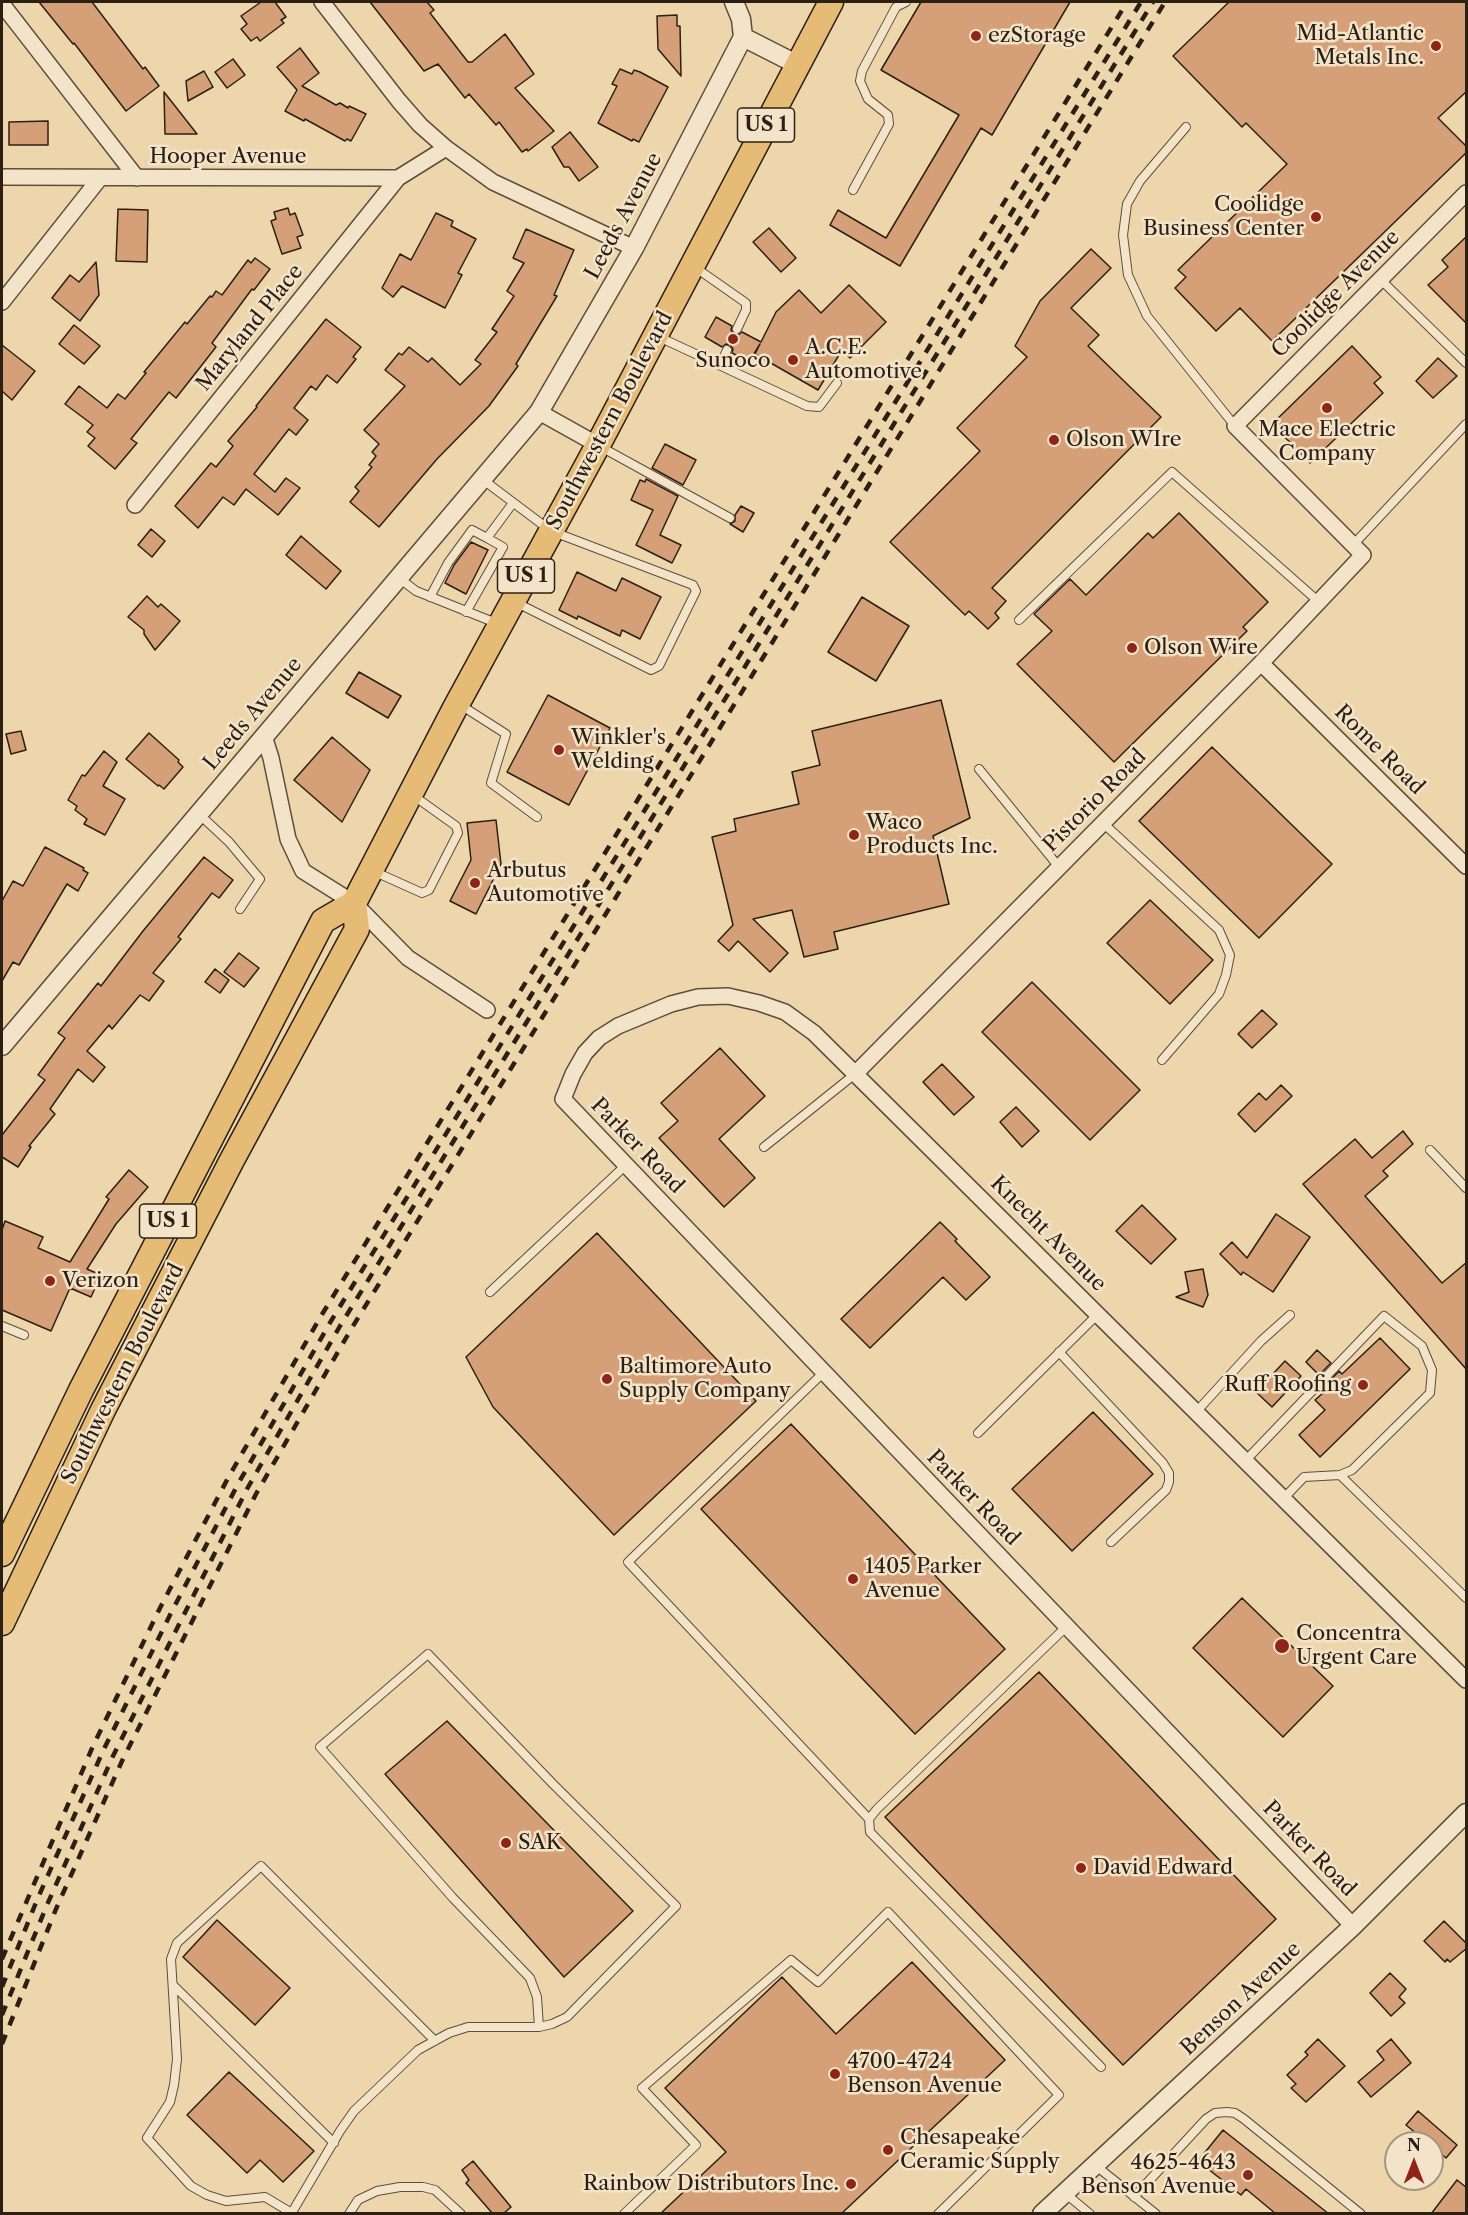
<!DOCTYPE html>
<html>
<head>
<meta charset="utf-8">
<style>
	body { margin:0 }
	#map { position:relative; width:1468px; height:2215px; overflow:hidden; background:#edd6ac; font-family:"Libre Caslon Text",serif }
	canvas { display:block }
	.frame { position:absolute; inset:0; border:3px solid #2c2015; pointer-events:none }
	.north { position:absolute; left:1384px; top:2131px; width:60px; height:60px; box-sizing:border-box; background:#f3e4c9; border:2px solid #a39681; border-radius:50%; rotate:0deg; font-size:16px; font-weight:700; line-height:24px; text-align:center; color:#2c2015 }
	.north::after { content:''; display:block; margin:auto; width:21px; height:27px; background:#8f2418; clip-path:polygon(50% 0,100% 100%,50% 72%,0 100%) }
</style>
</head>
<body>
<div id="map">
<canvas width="1468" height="2215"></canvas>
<div class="frame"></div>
<div class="north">N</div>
</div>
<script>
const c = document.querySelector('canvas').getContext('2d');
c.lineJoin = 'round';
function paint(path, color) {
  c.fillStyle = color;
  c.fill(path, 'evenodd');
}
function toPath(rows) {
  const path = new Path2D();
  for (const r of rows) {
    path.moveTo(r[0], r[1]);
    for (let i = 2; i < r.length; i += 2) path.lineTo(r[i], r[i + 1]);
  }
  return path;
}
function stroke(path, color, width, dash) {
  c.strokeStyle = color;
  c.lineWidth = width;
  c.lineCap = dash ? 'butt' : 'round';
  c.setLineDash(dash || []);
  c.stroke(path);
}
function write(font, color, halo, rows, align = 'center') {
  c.font = font + ' "Libre Caslon Text",serif';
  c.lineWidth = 5;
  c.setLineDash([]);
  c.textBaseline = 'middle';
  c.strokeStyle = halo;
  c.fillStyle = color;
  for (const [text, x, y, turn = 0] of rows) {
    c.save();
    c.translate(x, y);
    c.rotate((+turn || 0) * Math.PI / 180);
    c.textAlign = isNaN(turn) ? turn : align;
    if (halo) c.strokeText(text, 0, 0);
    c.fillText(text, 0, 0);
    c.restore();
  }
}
const building = toPath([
	[39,2,92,2,143,69,145,67,159,86,126,111,74,43,73,44,39,2],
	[261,2,275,2,286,17,281,20,284,23,260,41,257,37,251,41,241,29,247,24,241,16,261,2],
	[370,2,427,2,434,10,430,13,468,62,472,62,505,34,534,74,515,88,554,131,528,151,527,149,522,152,499,122,496,125,469,94,465,98,438,64,424,71,370,2],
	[921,2,1070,2,992,135,981,128,900,266,830,225,838,210,886,238,959,115,881,70,921,2],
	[1229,2,1467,2,1467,91,1438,118,1467,147,1467,152,1272,341,1240,308,1216,331,1175,288,1186,277,1178,270,1287,164,1246,123,1242,127,1173,56,1229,2],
	[677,15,677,26,680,26,681,76,658,49,657,16,677,15],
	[300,48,319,73,302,86,336,105,340,103,348,108,349,106,366,114,351,141,347,139,345,141,305,119,304,121,285,111,297,90,277,67,300,48],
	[233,59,245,75,227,88,215,72,233,59],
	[620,69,632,74,634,70,640,72,668,87,639,142,633,139,632,141,598,123,617,86,612,84,620,69],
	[204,71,213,87,188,101,186,81,204,71],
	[164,92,197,134,165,134,164,92],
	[48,121,48,145,9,145,9,122,48,121],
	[570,132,598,167,579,181,569,167,564,167,552,147,570,132],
	[288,208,290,215,295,213,303,235,297,237,301,248,282,254,271,221,276,219,274,212,288,208],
	[118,209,148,210,147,262,116,261,118,209],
	[436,213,453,221,451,226,476,239,458,273,462,275,445,308,402,286,393,297,382,288,400,254,411,260,436,213],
	[769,228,796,258,781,272,753,242,769,228],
	[526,229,574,250,554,295,557,296,516,364,518,366,489,406,437,459,379,527,350,502,359,491,355,487,372,467,369,465,376,456,372,452,379,444,364,430,405,386,385,370,399,353,402,355,409,347,428,362,432,358,460,385,481,364,475,360,497,332,492,329,514,296,507,291,524,263,513,258,526,229],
	[1467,236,1467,324,1428,285,1448,267,1442,260,1467,236],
	[1091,249,1111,268,1071,308,1099,335,1088,346,1161,417,992,588,1006,601,995,613,999,618,988,629,969,611,965,615,890,542,980,451,957,428,1027,357,1015,346,1040,301,1091,249],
	[255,258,270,269,254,290,252,289,212,343,216,347,176,398,169,392,131,439,137,443,115,469,88,446,95,438,87,432,93,425,65,404,79,386,107,408,118,394,125,399,146,373,144,372,185,322,187,324,210,296,212,297,216,291,222,295,248,260,251,263,255,258],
	[96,262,99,295,80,321,52,298,70,275,79,282,96,262],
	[849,285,886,322,850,358,842,350,818,390,755,354,760,344,749,362,732,353,733,349,730,345,726,344,722,347,705,337,716,317,732,326,731,330,734,334,738,335,742,332,761,342,776,312,799,290,821,313,849,285],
	[326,319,361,347,353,357,356,359,337,383,327,375,316,390,311,386,294,408,308,420,296,435,289,429,254,474,275,492,286,478,300,488,278,515,246,489,234,505,223,497,198,528,175,506,211,463,216,467,233,446,228,441,257,407,256,406,326,319],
	[74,325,100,346,84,364,59,344,74,325],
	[2,345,35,371,12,400,2,391,2,345],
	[1352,346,1381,377,1374,383,1383,393,1310,463,1272,424,1352,346],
	[1438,358,1457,376,1433,398,1416,381,1438,358],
	[665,444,696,460,683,485,652,468,665,444],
	[646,479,678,496,660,535,681,545,672,563,636,545,653,510,631,500,640,480,645,482,646,479],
	[741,506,754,513,743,532,730,524,735,521,735,515,741,506],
	[1179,513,1268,602,1243,627,1247,631,1114,762,1017,664,1052,631,1034,614,1070,579,1086,595,1148,533,1153,538,1179,513],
	[151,529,165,541,152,557,138,545,151,529],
	[301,536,341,571,326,589,286,555,301,536],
	[471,542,488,550,466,594,445,583,454,565,471,542],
	[577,572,616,591,622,578,661,597,640,639,622,630,620,636,578,616,577,619,559,610,577,572],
	[147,596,158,607,161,604,180,621,155,650,144,634,144,630,128,617,147,596],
	[862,597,909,626,876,681,828,652,862,597],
	[359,672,401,696,388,718,346,693,359,672],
	[548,695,610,728,569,805,507,772,548,695],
	[941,700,970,818,933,836,949,904,834,932,838,949,804,957,792,910,753,919,788,953,770,972,738,941,729,951,718,941,733,925,712,837,736,831,734,819,799,804,792,772,820,765,812,731,941,700],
	[21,731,26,750,11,754,6,734,21,731],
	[149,733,179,760,178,762,183,767,164,789,159,785,158,786,126,759,149,733],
	[332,737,370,770,342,822,294,780,332,737],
	[1212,747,1332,864,1259,938,1139,821,1212,747],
	[104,751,117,762,103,786,125,799,105,835,84,824,87,819,75,810,77,806,68,800,82,775,85,776,104,751],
	[496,820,501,864,476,914,450,901,471,860,467,823,496,820],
	[45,847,84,868,83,870,88,873,78,891,67,884,19,965,13,962,2,981,2,901,13,881,23,886,45,847],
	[204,857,233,880,219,898,212,893,178,937,181,939,153,973,164,981,149,1001,140,995,112,1029,109,1025,87,1051,105,1067,93,1082,78,1069,50,1109,55,1114,29,1146,31,1147,18,1167,2,1157,2,1135,45,1080,38,1075,65,1038,58,1033,98,983,101,986,143,931,204,857],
	[1150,900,1213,960,1170,1004,1107,943,1150,900],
	[239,953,259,968,244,987,224,972,239,953],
	[215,969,229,980,220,993,205,982,215,969],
	[1032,982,1140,1090,1090,1140,982,1032,1032,982],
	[1262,1010,1277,1024,1252,1048,1238,1034,1262,1010],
	[720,1048,765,1096,719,1139,755,1178,724,1207,659,1138,678,1121,661,1103,720,1048],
	[942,1064,974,1097,954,1115,923,1082,942,1064],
	[1281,1085,1292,1096,1255,1132,1238,1114,1259,1093,1266,1100,1281,1085],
	[1016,1107,1039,1131,1022,1147,1000,1122,1016,1107],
	[1403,1131,1413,1144,1383,1171,1388,1176,1365,1196,1442,1283,1467,1262,1467,1370,1303,1184,1355,1139,1372,1158,1403,1131],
	[129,1170,148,1187,116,1224,87,1269,101,1275,91,1297,70,1288,51,1331,2,1310,2,1230,5,1221,43,1237,38,1248,70,1262,109,1199,106,1197,129,1170],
	[1142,1205,1176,1239,1151,1264,1116,1231,1142,1205],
	[1276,1214,1310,1237,1273,1292,1243,1272,1241,1275,1220,1254,1232,1242,1247,1258,1276,1214],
	[940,1222,957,1239,955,1241,990,1277,966,1300,943,1277,870,1348,841,1319,940,1222],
	[597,1233,756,1401,614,1535,493,1407,466,1357,597,1233],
	[1203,1269,1208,1295,1203,1307,1176,1297,1189,1292,1185,1272,1203,1269],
	[1380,1338,1410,1369,1320,1457,1299,1435,1325,1410,1315,1400,1331,1386,1328,1383,1339,1371,1342,1374,1380,1338],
	[1317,1350,1331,1363,1319,1375,1306,1362,1317,1350],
	[1285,1361,1301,1376,1272,1407,1256,1392,1285,1361],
	[1093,1412,1153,1474,1072,1551,1012,1489,1093,1412],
	[791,1424,1005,1649,915,1734,701,1509,791,1424],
	[1242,1598,1333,1686,1283,1737,1193,1648,1242,1598],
	[1039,1672,1276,1919,1123,2065,885,1817,1039,1672],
	[447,1721,633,1911,564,1977,385,1774,447,1721],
	[217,1920,290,1988,255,2025,183,1957,217,1920],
	[1444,1921,1467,1944,1467,1948,1450,1962,1447,1959,1445,1962,1424,1941,1444,1921],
	[912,1962,1005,2060,841,2214,660,2214,726,2152,665,2088,782,1977,836,2034,912,1962],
	[1390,1973,1406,1989,1399,1997,1405,2003,1391,2016,1370,1993,1390,1973],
	[1318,2039,1345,2066,1306,2102,1291,2088,1296,2084,1287,2075,1308,2055,1305,2052,1318,2039],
	[1391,2039,1411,2063,1371,2097,1358,2082,1384,2060,1377,2051,1391,2039],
	[229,2072,314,2151,283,2182,260,2160,247,2173,187,2115,229,2072],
	[1418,2111,1457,2145,1446,2158,1432,2146,1432,2143,1428,2143,1406,2125,1418,2111],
	[1223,2130,1329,2214,1276,2214,1246,2189,1241,2195,1198,2161,1223,2130],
	[473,2161,511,2207,503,2214,493,2214,466,2183,469,2180,462,2170,473,2161],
	[1457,2180,1467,2188,1467,2214,1431,2214,1457,2180]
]);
paint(building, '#d59f78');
stroke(building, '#2c2015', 1.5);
const service = toPath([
	[1186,127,1140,181,1127,204,1123,235,1128,275,1147,316,1235,426],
	[853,190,889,124,888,115,868,99,860,81,862,71,896,7,906,2],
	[696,268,746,303,746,310,737,329],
	[1380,279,1466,363],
	[659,337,807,406,819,407,837,383],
	[720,365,727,350],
	[601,447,730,518],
	[482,479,551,531,693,585,696,591,659,666,651,670,517,603],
	[1353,545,1466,424],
	[399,578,416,591,496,623],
	[430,597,448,563,472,530,487,538,513,503],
	[466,612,503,547,487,538],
	[1019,620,1172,472,1319,602],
	[459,704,506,734,491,783,537,817],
	[979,769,1059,867],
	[199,814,229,842,260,879,240,909],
	[1103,823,1219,930,1230,955,1226,975,1219,994,1162,1060],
	[373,871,422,893,429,890,458,833,456,826,414,796],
	[764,1147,855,1074],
	[1430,1150,1466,1188],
	[490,1292,626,1165],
	[2,1326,24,1335],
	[1059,1352,1163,1463,1169,1473,1169,1482,1166,1490,1111,1542],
	[824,1372,628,1562,869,1819],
	[1197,1411,1261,1341,1290,1315],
	[978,1433,1099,1313],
	[1246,1460,1384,1316,1422,1346,1432,1370,1430,1393,1352,1470,1340,1475,1304,1477,1284,1498],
	[1340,1475,1466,1598],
	[1067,1626,877,1809,869,1819,870,1832,1101,2067],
	[173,1985,334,2143],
	[1095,2165,1156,2214],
	[1065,2193,1090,2214],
	[1134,2197,1206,2119,1215,2113,1227,2112,1235,2113,1244,2119,1361,2214],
	[290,2212,265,2197,226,2201,207,2195,191,2186,147,2138,170,2102,174,2085,177,2059,171,1959,177,1943,261,1866,435,2041],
	[291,2214,340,2131,354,2111,418,2050,449,2033,468,2027,539,2027,552,2024,567,2017,676,1906,553,1784,428,1654,320,1747,453,1898,530,1978,537,1997,539,2027],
	[349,2214,358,2200,377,2191,400,2187,423,2187,435,2190,461,2214],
	[624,2214,696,2145,642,2088,791,1960,818,1982,888,1912,1059,2095,938,2214]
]);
const minor = toPath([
	[322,2,399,101,420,125,446,148,493,182,634,248],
	[2,4,137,178],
	[2,177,398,178,446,148],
	[2,302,100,178],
	[539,412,598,445],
	[135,505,398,178],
	[1261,663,1466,866],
	[264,736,271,758,288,839,303,871,354,903,408,958,487,1010],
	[855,1074,1261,663,1363,555,1235,426,1466,193],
	[1353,1926,563,1099,573,1074,585,1053,599,1038,618,1026,671,1004,698,997,728,996,759,1003,785,1012,814,1033,1466,1680]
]);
const tertiary = toPath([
	[743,37,798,65],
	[2,1046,539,412,634,248,743,37,741,19,734,2],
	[1042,2214,1353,1926,1466,1813]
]);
const primary = toPath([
	[2,1554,81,1390,323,921,354,903,455,708,598,445,831,2],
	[2,1623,103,1410,232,1160,357,929,354,903]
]);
stroke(service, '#5c4e3b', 10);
stroke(minor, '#5c4e3b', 18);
stroke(tertiary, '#5c4e3b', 21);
stroke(primary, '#2c2015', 27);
stroke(service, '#f3e4c9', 8);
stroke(minor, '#f3e4c9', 15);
stroke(tertiary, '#f3e4c9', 18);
stroke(primary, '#e6bb76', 24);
stroke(toPath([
	[2,1959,93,1746,160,1608,228,1478,321,1316,1127,2],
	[2,1987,37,1900,103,1751,171,1613,238,1484,331,1321,1141,2],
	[2,2015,47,1905,113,1756,247,1489,340,1326,1153,2],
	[2,2044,56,1909,122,1761,256,1494,350,1331,1165,2]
]), '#2c2015', 4.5, [10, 10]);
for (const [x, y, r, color] of [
	[976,36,6,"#8f2418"],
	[1436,46,6,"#8f2418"],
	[1316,217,6,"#8f2418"],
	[733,339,6,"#8f2418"],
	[793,360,6,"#8f2418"],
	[1327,408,6,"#8f2418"],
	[1054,440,6,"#8f2418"],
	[1132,648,6,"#8f2418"],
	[559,750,6,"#8f2418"],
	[854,835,6,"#8f2418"],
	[475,883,6,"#8f2418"],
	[50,1281,6,"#8f2418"],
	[607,1379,6,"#8f2418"],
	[1363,1385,6,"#8f2418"],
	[853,1579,6,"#8f2418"],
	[1282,1646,8,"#8f2418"],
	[506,1843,6,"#8f2418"],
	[1081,1868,6,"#8f2418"],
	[835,2074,6,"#8f2418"],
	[888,2150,6,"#8f2418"],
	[1248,2175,6,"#8f2418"],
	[851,2184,6,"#8f2418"]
]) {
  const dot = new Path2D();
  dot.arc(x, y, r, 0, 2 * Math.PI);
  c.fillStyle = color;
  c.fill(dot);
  stroke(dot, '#f3e4c9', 2);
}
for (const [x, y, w] of [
	[766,125,57],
	[526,576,57],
	[168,1221,57]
]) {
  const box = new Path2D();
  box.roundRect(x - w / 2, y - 17, w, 34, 4.5);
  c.fillStyle = '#f3e4c9';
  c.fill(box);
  stroke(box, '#2c2015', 1.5);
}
write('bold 20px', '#2c2015', null, [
	["US 1",766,125],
	["US 1",526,576],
	["US 1",168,1221]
]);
write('21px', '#2c2015', '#f3e4c9', [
	["Mid-Atlantic",1424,34,"right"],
	["Metals Inc.",1424,58,"right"],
	["ezStorage",988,36],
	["Coolidge",1304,205,"right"],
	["Business Center",1304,229,"right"],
	["A.C.E.",805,348],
	["Automotive",805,372],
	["Sunoco",733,361,"center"],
	["Mace Electric",1327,430,"center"],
	["Company",1327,454,"center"],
	["Olson WIre",1066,440],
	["Olson Wire",1144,648],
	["Winkler's",571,738],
	["Welding",571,762],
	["Waco",866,823],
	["Products Inc.",866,847],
	["Arbutus",487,871],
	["Automotive",487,895],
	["Verizon",62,1281],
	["Baltimore Auto",619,1367],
	["Supply Company",619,1391],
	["Ruff Roofing",1351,1385,"right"],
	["1405 Parker",865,1567],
	["Avenue",865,1591],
	["Concentra",1296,1634],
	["Urgent Care",1296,1658],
	["SAK",518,1843],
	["David Edward",1093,1868],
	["4700-4724",847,2062],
	["Benson Avenue",847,2086],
	["Chesapeake",900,2138],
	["Ceramic Supply",900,2162],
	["4625-4643",1236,2163,"right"],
	["Benson Avenue",1236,2187,"right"],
	["Rainbow Distributors Inc.",839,2184,"right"]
], 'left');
write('21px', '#2c2015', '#f3e4c9', [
	["Hooper Avenue",228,157],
	["Leeds Avenue",624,216,-62],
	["Coolidge Avenue",1336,294,-45],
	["Maryland Place",250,328,-51],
	["Southwestern Boulevard",610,421,-62],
	["Leeds Avenue",253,714,-50],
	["Rome Road",1379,750,45],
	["Pistorio Road",1095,801,-45],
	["Parker Road",637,1146,46],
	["Knecht Avenue",1048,1234,45],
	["Southwestern Boulevard",123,1374,-63],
	["Parker Road",973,1498,46],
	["Parker Road",1309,1849,46],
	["Benson Avenue",1241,1999,-43]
]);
</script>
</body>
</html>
